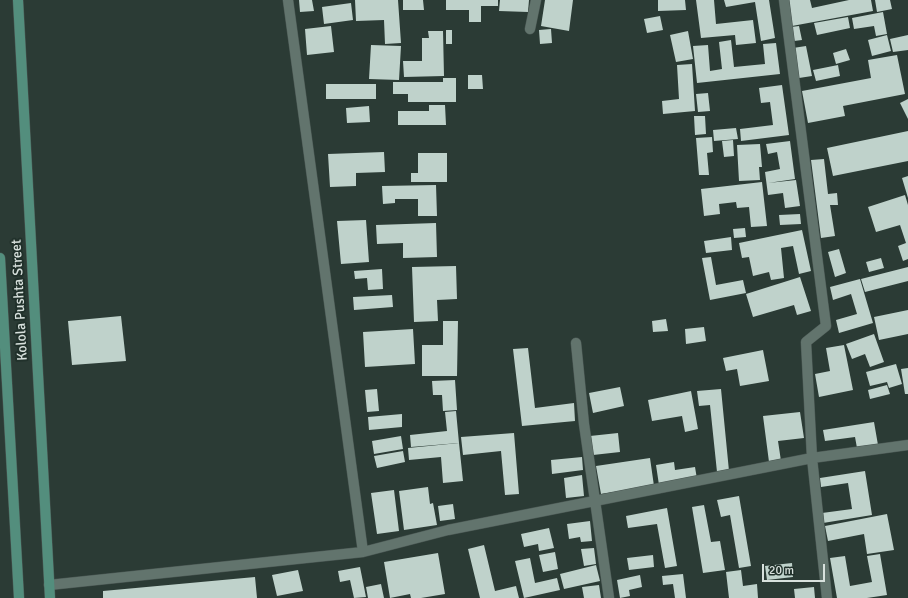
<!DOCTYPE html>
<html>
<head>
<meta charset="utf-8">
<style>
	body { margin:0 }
	#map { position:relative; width:908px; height:598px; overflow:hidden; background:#2b3b35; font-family:Signika,sans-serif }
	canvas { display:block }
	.scale { position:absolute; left:762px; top:564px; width:63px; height:18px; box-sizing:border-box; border:2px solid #d8e1dd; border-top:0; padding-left:5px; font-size:12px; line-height:14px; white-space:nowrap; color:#d8e1dd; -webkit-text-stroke:3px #21312b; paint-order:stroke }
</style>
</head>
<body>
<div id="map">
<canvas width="908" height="598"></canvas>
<div class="scale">20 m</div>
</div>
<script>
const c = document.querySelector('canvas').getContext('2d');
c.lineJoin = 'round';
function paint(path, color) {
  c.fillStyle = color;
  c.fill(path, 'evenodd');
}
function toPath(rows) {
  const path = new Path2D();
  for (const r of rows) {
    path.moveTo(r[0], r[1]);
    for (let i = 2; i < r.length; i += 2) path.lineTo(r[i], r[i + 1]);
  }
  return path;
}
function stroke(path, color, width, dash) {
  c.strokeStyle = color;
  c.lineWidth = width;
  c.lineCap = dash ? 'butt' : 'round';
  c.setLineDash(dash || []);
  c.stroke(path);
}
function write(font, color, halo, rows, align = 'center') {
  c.font = font + ' Signika,sans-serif';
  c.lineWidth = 4;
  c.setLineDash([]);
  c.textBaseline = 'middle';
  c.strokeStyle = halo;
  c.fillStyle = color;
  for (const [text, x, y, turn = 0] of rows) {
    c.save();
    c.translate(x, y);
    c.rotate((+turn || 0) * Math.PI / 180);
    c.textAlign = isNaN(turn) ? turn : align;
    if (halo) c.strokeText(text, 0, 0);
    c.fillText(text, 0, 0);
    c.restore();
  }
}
paint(toPath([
	[299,0,312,0,314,11,300,12],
	[355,0,398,0,401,43,385,44,384,20,356,21],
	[403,0,423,0,424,10,403,10],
	[446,0,498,0,498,6,481,6,481,22,469,22,469,10,446,10],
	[500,0,529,0,528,12,499,11],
	[545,0,573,0,569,31,541,26],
	[658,0,685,0,686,10,658,11],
	[696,0,714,0,716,24,753,20,756,43,736,45,735,35,701,38],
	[724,0,769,0,775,38,761,41,755,2,726,7],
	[787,0,810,0,812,8,849,0,871,0,873,11,792,26],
	[875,0,890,0,892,9,877,12],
	[351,3,353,20,324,24,322,7],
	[883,12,887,34,876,36,874,26,854,29,852,18],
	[660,16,663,30,647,33,644,19],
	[848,17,850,28,817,35,814,23],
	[331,26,334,52,307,55,305,29],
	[799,26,802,40,794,41,791,27],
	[551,29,552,43,540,44,539,30],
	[446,30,452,30,452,44,446,44],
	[428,31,443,31,444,76,404,77,403,61,422,61,422,38,429,38],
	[688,31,693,59,676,62,670,35],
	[887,35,891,51,872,56,868,40],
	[908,35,908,50,893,52,890,39],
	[731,40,734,67,765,64,763,44,776,43,780,74,697,83,693,46,708,45,710,71,722,69,719,42],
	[371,45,401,46,399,80,369,79],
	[806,46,812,76,799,78,793,48],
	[846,49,850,60,836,64,833,53],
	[897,55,905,94,843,106,845,116,808,123,802,91,871,78,868,60],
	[692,64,695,111,663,114,662,101,679,99,677,65],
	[838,65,840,76,816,81,813,70],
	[468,75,482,75,483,89,468,89],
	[443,78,456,78,456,102,408,102,408,94,393,94,393,82,443,82],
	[326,84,376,84,376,99,326,99],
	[782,85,789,135,741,141,740,129,773,125,770,102,761,103,759,88],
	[708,93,710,111,698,112,696,94],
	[908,99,908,119,900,103],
	[429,105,445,105,446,125,398,125,398,111,429,111],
	[369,106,370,122,347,123,346,108],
	[694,116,705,116,706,134,695,135],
	[736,128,738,139,714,141,713,130],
	[908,131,908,161,833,176,827,148],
	[712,137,713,152,707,153,709,175,699,175,696,138],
	[733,140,734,156,724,157,722,141],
	[790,141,795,179,768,183,796,180,800,206,785,208,783,193,768,195,765,172,780,169,777,152,768,154,766,144],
	[760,144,762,167,759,167,760,180,739,181,737,145],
	[384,152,385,172,356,173,356,186,330,187,328,154],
	[418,153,447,153,447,182,411,182,411,173,418,173],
	[824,159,828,194,837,193,838,205,830,205,835,236,821,238,811,160],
	[908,176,908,198,902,178],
	[762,182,767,226,751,227,749,207,737,208,736,202,719,204,720,214,704,216,701,189],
	[436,185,437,216,418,216,418,199,395,199,395,203,383,204,382,186],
	[905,195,908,205,908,259,903,261,898,246,906,243,900,225,876,232,868,207],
	[800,214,801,224,780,225,779,215],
	[366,220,369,262,341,264,337,221],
	[436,223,437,257,403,258,403,243,377,244,376,225],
	[745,228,746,237,734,238,733,229],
	[802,230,811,271,799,274,793,246,781,248,784,278,771,280,769,272,753,276,749,257,742,258,739,243],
	[731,237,732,250,706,253,704,241],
	[839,249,846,273,835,277,828,252],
	[711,257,716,285,743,280,746,293,710,300,702,258],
	[881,258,884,268,869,272,866,262],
	[456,266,457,299,437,300,438,321,414,322,412,267],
	[908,267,908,281,865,292,861,279],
	[382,269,383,289,368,290,367,278,355,279,354,271],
	[800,277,811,311,797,315,794,305,753,317,746,294],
	[860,279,873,323,839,333,836,320,857,314,851,294,833,300,830,287],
	[392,295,393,307,354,310,353,297],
	[908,310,908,334,879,340,874,317],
	[121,316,126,361,72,365,68,321],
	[666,319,668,331,653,332,652,321],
	[443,321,458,321,457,376,422,376,422,345,443,345],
	[704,327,706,341,686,344,685,329],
	[413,329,415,364,365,367,363,332],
	[874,334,884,362,870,367,865,354,852,359,846,344],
	[844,345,853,390,819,397,815,374,830,371,826,348],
	[528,348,535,408,574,403,575,421,522,426,513,349],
	[763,350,769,381,740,386,737,369,726,371,723,358],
	[896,364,902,384,889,388,887,382,870,386,866,372],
	[908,368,908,394,905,394,901,369],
	[455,380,457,410,443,411,442,395,433,395,432,381],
	[887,385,890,394,870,399,868,390],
	[620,387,624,406,593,413,589,393],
	[377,389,379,411,367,412,365,390],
	[721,389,729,471,717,472,710,405,699,406,697,391],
	[691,391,698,429,685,432,682,416,652,421,648,400],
	[456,411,459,443,411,447,410,435,447,431,445,412],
	[800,412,804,438,778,441,781,461,769,462,763,416],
	[402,414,402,427,369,430,368,417],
	[874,422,878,445,857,448,855,437,825,441,823,430],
	[514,433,519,494,505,495,501,451,463,455,461,437],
	[618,433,620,452,593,455,590,436],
	[401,436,403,449,374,454,372,441],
	[459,443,463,481,443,483,441,457,409,460,408,448],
	[403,451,405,462,377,468,374,456],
	[582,457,583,470,552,474,551,460],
	[650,458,654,486,601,494,596,466],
	[674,462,675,470,695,467,697,479,659,485,656,465],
	[865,471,872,515,823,523,822,513,852,509,848,483,821,487,820,478],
	[582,475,584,496,566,498,564,478],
	[428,487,430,504,433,503,437,525,404,530,399,491],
	[394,490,399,531,377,534,371,493],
	[739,496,751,566,739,568,730,515,721,517,717,500],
	[453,504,455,519,440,521,438,506],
	[704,505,711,542,720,541,725,570,703,573,692,507],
	[667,508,677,566,665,568,657,524,628,528,626,516],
	[887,514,894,550,867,554,864,534,828,541,825,526],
	[590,521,592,541,581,542,580,537,569,539,567,524],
	[549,528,554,548,539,551,538,544,524,547,521,534],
	[484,545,495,591,516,586,519,598,480,598,468,549],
	[594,548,596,564,584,566,581,549],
	[555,552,558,569,543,572,539,555],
	[438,553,445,594,421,598,411,598,410,594,390,598,384,562],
	[880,554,887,595,867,598,837,598,830,558,845,556,850,586,872,582,867,556],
	[653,555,654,567,629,570,627,558],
	[530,558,535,583,557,578,560,590,524,598,515,561],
	[792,563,793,577,767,580,765,566],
	[596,565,600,581,564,589,560,574],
	[360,567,366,597,354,598,350,580,340,582,338,571],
	[298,570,303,591,277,596,272,575],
	[741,570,743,586,757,584,758,598,729,598,726,572],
	[683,574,686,598,675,598,673,584,663,585,662,576],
	[640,575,642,587,629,590,630,596,620,598,617,580],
	[255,577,257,598,103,598,103,591],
	[381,584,384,598,368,598,366,587],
	[599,585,601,598,584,598,582,587],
	[814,587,815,598,795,598,794,589]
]), '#bfd2cb');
const minor = toPath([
	[288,0,363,552],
	[784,0,826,326,806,342,812,458,827,598],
	[530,29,536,0],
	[576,343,584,424,609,598],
	[49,585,363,552,448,530,812,458,908,445]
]);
const secondary = toPath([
	[18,0,50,598],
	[0,258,19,598]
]);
stroke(minor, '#4a5753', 11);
stroke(secondary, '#4a5753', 11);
stroke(minor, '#62746d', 10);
stroke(secondary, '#538e7d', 10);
write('14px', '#d8e1dd', '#21312b', [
	["Kolola Pushta Street",20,300,-93]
]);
</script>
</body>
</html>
